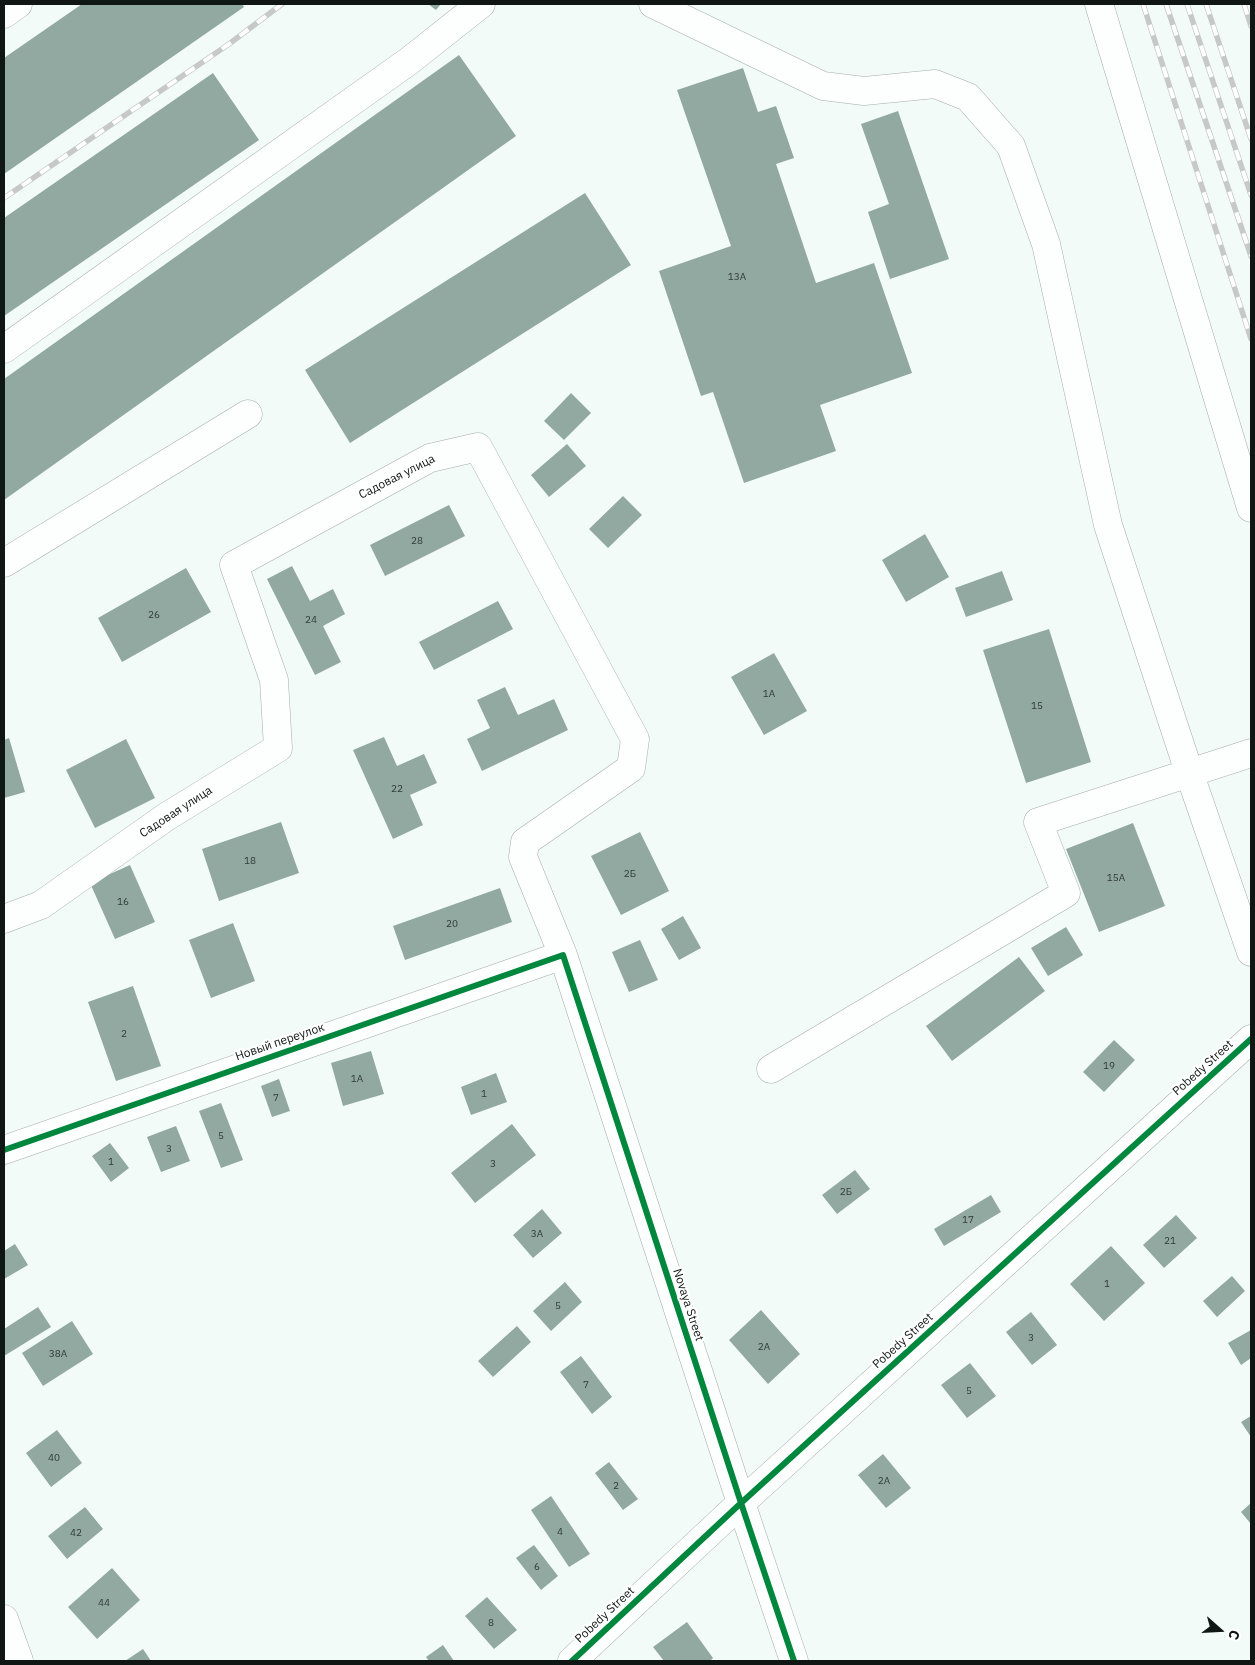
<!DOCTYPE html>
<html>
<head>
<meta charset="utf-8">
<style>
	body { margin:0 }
	#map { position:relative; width:1255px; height:1665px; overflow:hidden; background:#f2fbf7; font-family:"IBM Plex Sans",sans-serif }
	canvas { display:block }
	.frame { position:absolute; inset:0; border:5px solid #0f1613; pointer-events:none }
	.north { position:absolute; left:1195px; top:1605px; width:50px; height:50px; -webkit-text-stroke:4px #fff; paint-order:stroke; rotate:109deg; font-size:14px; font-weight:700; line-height:20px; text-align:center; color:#0f1613 }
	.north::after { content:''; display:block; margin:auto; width:18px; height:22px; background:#0f1613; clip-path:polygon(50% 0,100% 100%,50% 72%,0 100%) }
</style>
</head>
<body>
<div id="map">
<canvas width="1255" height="1665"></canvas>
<div class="frame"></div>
<div class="north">С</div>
</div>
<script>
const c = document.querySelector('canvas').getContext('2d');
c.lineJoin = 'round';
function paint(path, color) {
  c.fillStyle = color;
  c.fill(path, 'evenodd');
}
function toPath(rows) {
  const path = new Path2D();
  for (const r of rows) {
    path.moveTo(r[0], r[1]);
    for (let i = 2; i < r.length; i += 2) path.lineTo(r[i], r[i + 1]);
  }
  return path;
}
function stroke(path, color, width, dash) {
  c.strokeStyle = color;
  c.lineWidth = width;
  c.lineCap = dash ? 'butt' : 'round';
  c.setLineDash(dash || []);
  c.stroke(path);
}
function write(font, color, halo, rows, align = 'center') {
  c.font = font + ' "IBM Plex Sans",sans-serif';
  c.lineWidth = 4.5;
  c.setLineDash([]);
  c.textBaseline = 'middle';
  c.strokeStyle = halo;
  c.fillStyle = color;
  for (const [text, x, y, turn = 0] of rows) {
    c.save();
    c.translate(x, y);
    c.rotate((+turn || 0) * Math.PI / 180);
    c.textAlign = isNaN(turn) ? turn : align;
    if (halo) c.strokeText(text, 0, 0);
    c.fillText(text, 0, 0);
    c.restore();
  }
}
paint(toPath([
	[82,4,242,4,244,7,4,174,4,58],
	[428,4,441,4,436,10],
	[459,55,516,136,4,500,4,379],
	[743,68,758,112,776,106,794,158,776,164,816,283,874,263,912,373,820,405,836,451,744,483,713,392,701,396,659,271,731,246,677,90],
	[213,73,259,140,4,316,4,218],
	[898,111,949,259,890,279,868,212,889,204,861,124],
	[585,193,631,265,350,443,305,370],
	[571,393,591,413,564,440,544,421],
	[567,444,586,466,549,497,531,475],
	[623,496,642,515,608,548,589,529],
	[449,505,465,536,385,576,370,545],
	[925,534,949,577,906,602,882,560],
	[292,566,310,601,333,589,345,614,323,626,341,662,315,675,267,579],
	[186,568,211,612,122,662,98,618],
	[1002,571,1013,600,966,617,955,588],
	[498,601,513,629,434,670,419,642],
	[1049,629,1091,762,1026,783,983,650],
	[774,653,807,711,764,735,731,677],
	[505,687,518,715,554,699,568,730,482,771,467,739,490,728,477,700],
	[384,737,397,766,424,754,437,783,410,795,423,825,393,839,353,750],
	[9,738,25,792,4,798,4,740],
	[126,739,155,798,95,828,66,770],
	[281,822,299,873,219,901,202,849],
	[1133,823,1165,906,1099,932,1066,849],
	[640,832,669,891,621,915,591,856],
	[130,865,155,922,115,939,90,883],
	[500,888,512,922,405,960,393,926],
	[683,916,701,948,679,960,661,929],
	[233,923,255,981,211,998,189,940],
	[1066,927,1083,955,1048,976,1031,948],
	[640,940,658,980,629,992,612,952],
	[1019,957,1045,991,952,1061,926,1026],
	[133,986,161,1066,116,1081,88,1002],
	[1114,1040,1135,1060,1104,1092,1083,1072],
	[371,1051,384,1094,343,1106,331,1063],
	[496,1073,507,1102,471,1115,461,1087],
	[279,1079,290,1111,272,1117,261,1086],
	[221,1103,243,1160,221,1168,199,1111],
	[512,1124,536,1155,475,1203,451,1173],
	[176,1126,190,1161,161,1172,147,1137],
	[110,1143,129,1168,111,1182,92,1156],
	[855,1170,870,1189,837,1214,822,1195],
	[991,1195,1001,1212,944,1246,934,1229],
	[542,1209,562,1233,533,1258,513,1235],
	[1176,1215,1197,1238,1164,1268,1143,1245],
	[15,1244,28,1265,4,1279,4,1251],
	[1111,1246,1145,1283,1104,1321,1070,1284],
	[1232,1276,1245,1291,1217,1317,1203,1301],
	[565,1282,582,1302,551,1331,533,1311],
	[38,1307,51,1327,4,1356,4,1329],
	[761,1310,800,1354,768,1384,729,1340],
	[1031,1312,1057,1345,1032,1365,1006,1332],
	[72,1321,93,1354,43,1386,22,1353],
	[517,1326,531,1342,493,1377,478,1361],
	[1251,1330,1251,1358,1241,1365,1228,1343],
	[581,1356,612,1397,592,1414,560,1372],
	[970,1363,996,1396,967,1418,941,1385],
	[1251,1416,1251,1437,1241,1422],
	[57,1430,82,1463,51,1487,26,1453],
	[883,1454,911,1488,886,1508,858,1475],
	[609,1462,638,1499,623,1510,595,1473],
	[551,1496,590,1554,569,1567,531,1510],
	[1251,1503,1251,1524,1241,1512],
	[85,1507,103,1529,67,1559,48,1536],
	[534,1545,558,1576,541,1590,516,1558],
	[112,1568,140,1600,97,1639,68,1607],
	[487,1597,517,1630,494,1649,465,1616],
	[687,1622,713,1658,710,1661,664,1661,653,1647],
	[443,1645,454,1661,429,1661,426,1657],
	[143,1649,151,1661,125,1661]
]), '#91a9a1');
const minor = toPath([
	[653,4,823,86,864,91,935,84,968,97,1011,146,1046,244,1108,525,1189,772,1251,952],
	[1099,4,1251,508],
	[4,14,18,4],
	[4,349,409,61,481,4],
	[4,563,248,414],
	[4,919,41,905,166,817,278,748,274,680,234,565,430,458,478,447,635,739,631,768,525,842,523,857,563,955,741,1503,794,1661],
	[771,1069,1066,893,1038,822,1251,753],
	[4,1150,563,955],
	[4,1619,19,1661],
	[572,1661,741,1503,1251,1039]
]);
stroke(minor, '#a6adaa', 29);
stroke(minor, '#fdfefe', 28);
const rail = toPath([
	[1143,4,1251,339],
	[1166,4,1251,256],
	[1187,4,1251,195],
	[1206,4,1251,139],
	[1244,4,1251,26],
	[4,198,229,44,282,4]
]);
stroke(rail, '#c6c9c7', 5.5);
stroke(rail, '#fff', 4, [11]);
stroke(toPath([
	[4,1150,563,955,741,1503,794,1661],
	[572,1661,741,1503,1251,1039]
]), '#00873e', 6);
write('10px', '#303b36', null, [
	["13А",737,277],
	["28",417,541],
	["26",154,615],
	["24",311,620],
	["1А",769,694],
	["15",1037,706],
	["22",397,789],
	["18",250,861],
	["2Б",630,874],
	["15А",1116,878],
	["16",123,902],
	["20",452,924],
	["2",124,1034],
	["19",1109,1066],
	["1А",357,1079],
	["1",484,1094],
	["7",276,1098],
	["5",221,1136],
	["3",169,1149],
	["1",111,1162],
	["3",493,1164],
	["2Б",846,1192],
	["17",968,1220],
	["3А",537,1234],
	["21",1170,1241],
	["1",1107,1284],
	["5",558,1306],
	["3",1031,1338],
	["2А",764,1347],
	["38А",58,1354],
	["7",586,1385],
	["5",969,1391],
	["40",54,1458],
	["2А",884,1481],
	["2",616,1486],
	["4",560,1532],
	["42",76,1533],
	["6",537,1567],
	["44",104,1603],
	["8",491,1623]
]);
write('12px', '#0f1613', '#fff', [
	["Садовая улица",397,477,-27],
	["Садовая улица",176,812,-33],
	["Новый переулок",280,1042,-19],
	["Pobedy Street",1203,1068,-42],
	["Novaya Street",688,1305,72],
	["Pobedy Street",903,1341,-42],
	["Pobedy Street",605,1615,-43]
]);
</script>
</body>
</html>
